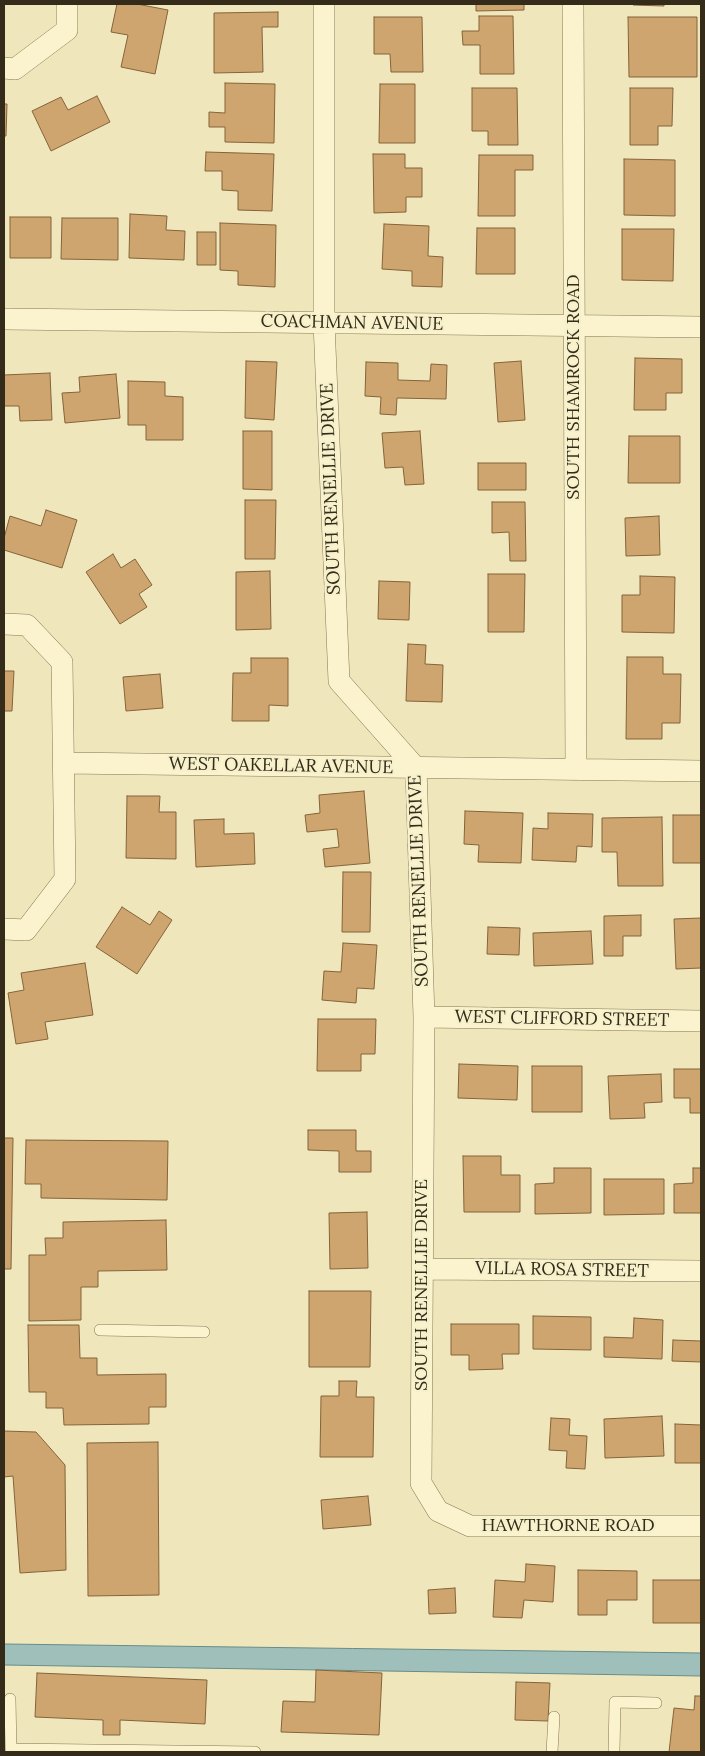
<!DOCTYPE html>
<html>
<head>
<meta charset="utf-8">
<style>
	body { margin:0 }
	#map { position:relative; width:705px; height:1756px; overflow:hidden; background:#efe7bb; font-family:Lora,serif }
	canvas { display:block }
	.frame { position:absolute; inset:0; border:5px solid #342b1a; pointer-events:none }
</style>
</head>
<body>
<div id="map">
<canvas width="705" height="1756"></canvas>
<div class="frame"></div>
</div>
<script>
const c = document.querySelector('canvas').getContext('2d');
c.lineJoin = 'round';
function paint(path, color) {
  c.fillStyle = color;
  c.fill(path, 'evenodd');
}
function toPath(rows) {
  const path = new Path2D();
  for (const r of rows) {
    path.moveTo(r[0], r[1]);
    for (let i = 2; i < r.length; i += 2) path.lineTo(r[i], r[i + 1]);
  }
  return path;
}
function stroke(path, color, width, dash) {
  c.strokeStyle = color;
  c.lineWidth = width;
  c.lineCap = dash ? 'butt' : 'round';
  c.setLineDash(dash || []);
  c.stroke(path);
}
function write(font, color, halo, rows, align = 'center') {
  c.font = font + ' Lora,serif';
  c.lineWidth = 4.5;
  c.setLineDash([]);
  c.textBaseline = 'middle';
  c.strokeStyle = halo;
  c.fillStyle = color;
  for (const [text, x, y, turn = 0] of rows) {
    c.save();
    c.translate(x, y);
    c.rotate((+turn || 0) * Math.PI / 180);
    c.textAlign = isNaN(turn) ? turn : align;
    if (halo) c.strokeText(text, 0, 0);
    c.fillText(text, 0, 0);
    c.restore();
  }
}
const water = toPath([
	[4,1644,701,1653,701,1676,4,1665,4,1644]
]);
paint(water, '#9fbfba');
stroke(water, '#678c89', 1);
const building = toPath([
	[117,4,137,4,168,10,155,74,121,67,128,35,111,32,117,4],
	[476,4,524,4,524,10,476,11,476,4],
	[633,4,664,4,664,6,633,5,633,4],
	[278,12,278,27,262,27,263,72,214,73,214,13,278,12],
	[479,16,513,16,514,74,480,74,480,45,463,45,462,31,479,31,479,16],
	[374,17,422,17,423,72,391,72,390,54,374,54,374,17],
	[628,17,697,17,697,77,629,77,628,17],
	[225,83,275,84,274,143,225,142,225,127,209,127,209,112,225,113,225,83],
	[380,84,415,84,415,143,379,143,380,84],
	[472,88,517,88,518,145,488,145,488,131,472,131,472,88],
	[630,88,673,88,672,126,658,126,658,145,630,145,630,88],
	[97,96,110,122,51,151,32,111,61,97,68,110,97,96],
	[4,104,7,104,6,136,4,136,4,104],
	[206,152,274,154,272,211,238,210,238,191,222,190,222,171,205,171,206,152],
	[373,154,405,154,405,168,422,168,422,197,406,197,406,212,374,213,373,154],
	[479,155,533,155,533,170,515,170,515,216,478,216,479,155],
	[624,159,675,160,675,216,624,215,624,159],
	[130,214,167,216,166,230,185,231,184,260,129,258,130,214],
	[10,217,51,217,51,258,10,258,10,217],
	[62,218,118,218,118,260,61,259,62,218],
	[220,223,276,225,275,287,238,285,238,271,220,270,220,223],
	[384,224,429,226,428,256,443,257,442,287,412,286,412,271,382,269,384,224],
	[477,228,515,228,515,274,476,274,477,228],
	[622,229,674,229,673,281,622,280,622,229],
	[197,232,216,232,216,265,197,265,197,232],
	[635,358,682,359,682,393,666,393,666,410,634,410,635,358],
	[246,361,277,362,274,420,245,418,246,361],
	[521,361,525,420,498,422,494,363,521,361],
	[366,362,398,363,398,380,430,381,431,364,447,365,446,399,397,398,396,415,380,414,381,397,365,396,366,362],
	[50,373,52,420,20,421,19,406,4,406,4,375,50,373],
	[116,374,120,418,65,423,62,393,80,392,79,377,116,374],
	[128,381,165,382,165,396,183,397,183,440,146,440,146,425,128,425,128,381],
	[243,431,272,431,272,490,243,489,243,431],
	[420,431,424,484,405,485,403,467,385,468,382,433,420,431],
	[629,436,680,436,680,483,628,483,629,436],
	[478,463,526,463,526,490,478,490,478,463],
	[245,500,276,500,275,559,245,559,245,500],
	[492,502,525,502,526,561,510,561,509,532,492,533,492,502],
	[46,510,77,520,62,568,4,550,4,538,10,516,41,526,46,510],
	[659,516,660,555,626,556,625,518,659,516],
	[113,554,121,568,135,559,152,585,139,594,147,607,120,624,86,572,113,554],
	[270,571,271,629,236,630,236,572,270,571],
	[488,574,525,574,524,632,488,632,488,574],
	[640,576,675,577,674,633,622,632,622,595,640,595,640,576],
	[379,581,410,582,409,620,378,619,379,581],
	[408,644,426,645,425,664,443,665,442,702,406,701,408,644],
	[627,657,663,657,663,674,681,674,680,723,662,723,662,739,626,739,627,657],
	[251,658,288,658,288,706,269,705,269,721,232,721,233,673,251,673,251,658],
	[4,671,14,671,12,711,4,711,4,671],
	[160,674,163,708,126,711,123,677,160,674],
	[364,791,370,863,325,867,323,849,339,847,337,829,307,832,305,815,320,813,319,795,364,791],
	[127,796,160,796,159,812,176,812,176,859,126,858,127,796],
	[465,811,523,813,521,863,478,862,479,845,464,844,465,811],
	[548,813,593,814,592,847,577,846,576,862,532,860,533,828,548,829,548,813],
	[673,815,701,815,701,863,673,863,673,815],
	[662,817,663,886,618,886,617,852,602,852,602,818,662,817],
	[224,819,224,834,254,833,255,864,196,867,194,820,224,819],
	[343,872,371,872,370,932,342,932,343,872],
	[122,907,150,925,159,911,172,920,137,974,96,947,122,907],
	[641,915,641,936,623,936,623,956,604,956,604,916,641,915],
	[701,918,701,968,676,969,674,919,701,918],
	[488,927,520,928,519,955,487,954,488,927],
	[591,931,593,964,534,966,533,933,591,931],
	[343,943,377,945,374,989,357,988,356,1003,322,1000,324,971,341,972,343,943],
	[85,963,93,1015,45,1022,48,1039,16,1044,8,993,24,990,21,973,85,963],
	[318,1019,376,1019,375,1054,361,1054,361,1071,317,1071,318,1019],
	[459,1064,518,1066,517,1100,458,1098,459,1064],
	[532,1066,582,1066,582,1112,532,1112,532,1066],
	[674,1069,701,1069,701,1113,690,1113,690,1098,674,1098,674,1069],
	[661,1074,662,1102,644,1103,645,1118,610,1119,608,1076,661,1074],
	[308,1130,356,1130,356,1151,371,1151,371,1172,339,1172,339,1151,308,1150,308,1130],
	[4,1138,13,1138,11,1269,4,1269,4,1138],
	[26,1140,168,1141,167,1200,41,1198,41,1184,25,1184,26,1140],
	[463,1156,501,1156,501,1175,520,1175,520,1212,464,1212,463,1156],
	[554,1168,591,1168,591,1213,535,1214,535,1184,554,1183,554,1168],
	[693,1168,701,1168,701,1213,674,1213,674,1184,693,1183,693,1168],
	[604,1179,664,1179,664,1214,604,1215,604,1179],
	[367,1212,368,1268,330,1269,329,1213,367,1212],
	[166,1220,167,1270,98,1271,98,1287,81,1287,81,1320,29,1321,29,1255,46,1255,45,1238,63,1238,63,1222,166,1220],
	[309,1291,371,1291,370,1367,309,1367,309,1291],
	[533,1316,591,1317,591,1350,533,1349,533,1316],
	[634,1318,663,1320,662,1359,604,1357,604,1337,633,1338,634,1318],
	[451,1324,519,1324,519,1354,502,1354,503,1369,469,1370,469,1355,451,1355,451,1324],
	[28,1325,79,1325,80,1358,97,1358,97,1375,166,1374,166,1407,149,1407,149,1424,64,1425,63,1408,46,1408,46,1392,29,1392,28,1325],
	[673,1340,701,1341,701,1362,672,1361,673,1340],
	[339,1381,357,1381,356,1397,374,1397,373,1457,320,1457,321,1396,339,1396,339,1381],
	[662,1416,664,1456,605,1458,604,1419,662,1416],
	[551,1418,570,1419,569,1435,587,1436,585,1469,566,1468,567,1451,549,1450,551,1418],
	[675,1424,701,1425,701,1463,675,1463,675,1424],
	[4,1431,36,1432,65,1465,66,1570,20,1573,13,1476,4,1477,4,1431],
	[158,1442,159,1595,88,1596,87,1443,158,1442],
	[368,1496,371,1525,323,1529,321,1500,368,1496],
	[526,1564,555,1566,553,1602,524,1600,522,1618,493,1617,495,1580,525,1582,526,1564],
	[578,1570,637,1571,637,1600,607,1600,607,1615,578,1615,578,1570],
	[653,1580,701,1580,701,1623,653,1623,653,1580],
	[455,1588,456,1613,429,1614,428,1590,455,1588],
	[316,1670,382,1673,379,1735,281,1732,283,1701,315,1702,316,1670],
	[37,1673,207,1680,205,1724,120,1720,120,1735,103,1735,103,1720,35,1717,37,1673],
	[516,1682,550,1683,548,1721,515,1720,516,1682],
	[695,1696,701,1696,701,1752,669,1752,674,1708,694,1710,695,1696]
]);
paint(building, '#cea56f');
stroke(building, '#85633a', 1);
const service = toPath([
	[100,1330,204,1332],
	[10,1699,11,1752],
	[11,1749,255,1752],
	[552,1752,554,1717],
	[614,1752,615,1702,656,1703]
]);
const minor = toPath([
	[324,4,324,323,339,681,416,768,424,1017,421,1483,438,1511,470,1526,701,1526],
	[573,4,576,770],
	[4,68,15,69,67,30,67,4],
	[4,319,701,327],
	[4,624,27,625,62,662,65,879,26,930,4,929],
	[64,763,701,771],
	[424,1017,701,1021],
	[423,1269,701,1271]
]);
stroke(service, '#867655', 12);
stroke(minor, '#867655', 22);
stroke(service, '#faf3ce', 11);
stroke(minor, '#faf3ce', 21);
write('18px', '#342b1a', '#f6f0cb', [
	["COACHMAN AVENUE",352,323,1],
	["SOUTH SHAMROCK ROAD",574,387,-90],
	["SOUTH RENELLIE DRIVE",331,489,-92],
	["WEST OAKELLAR AVENUE",281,766,1],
	["SOUTH RENELLIE DRIVE",419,881,-92],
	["WEST CLIFFORD STREET",562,1019,1],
	["VILLA ROSA STREET",562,1270,1],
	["SOUTH RENELLIE DRIVE",422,1285,-90],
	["HAWTHORNE ROAD",568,1526]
]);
</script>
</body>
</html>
